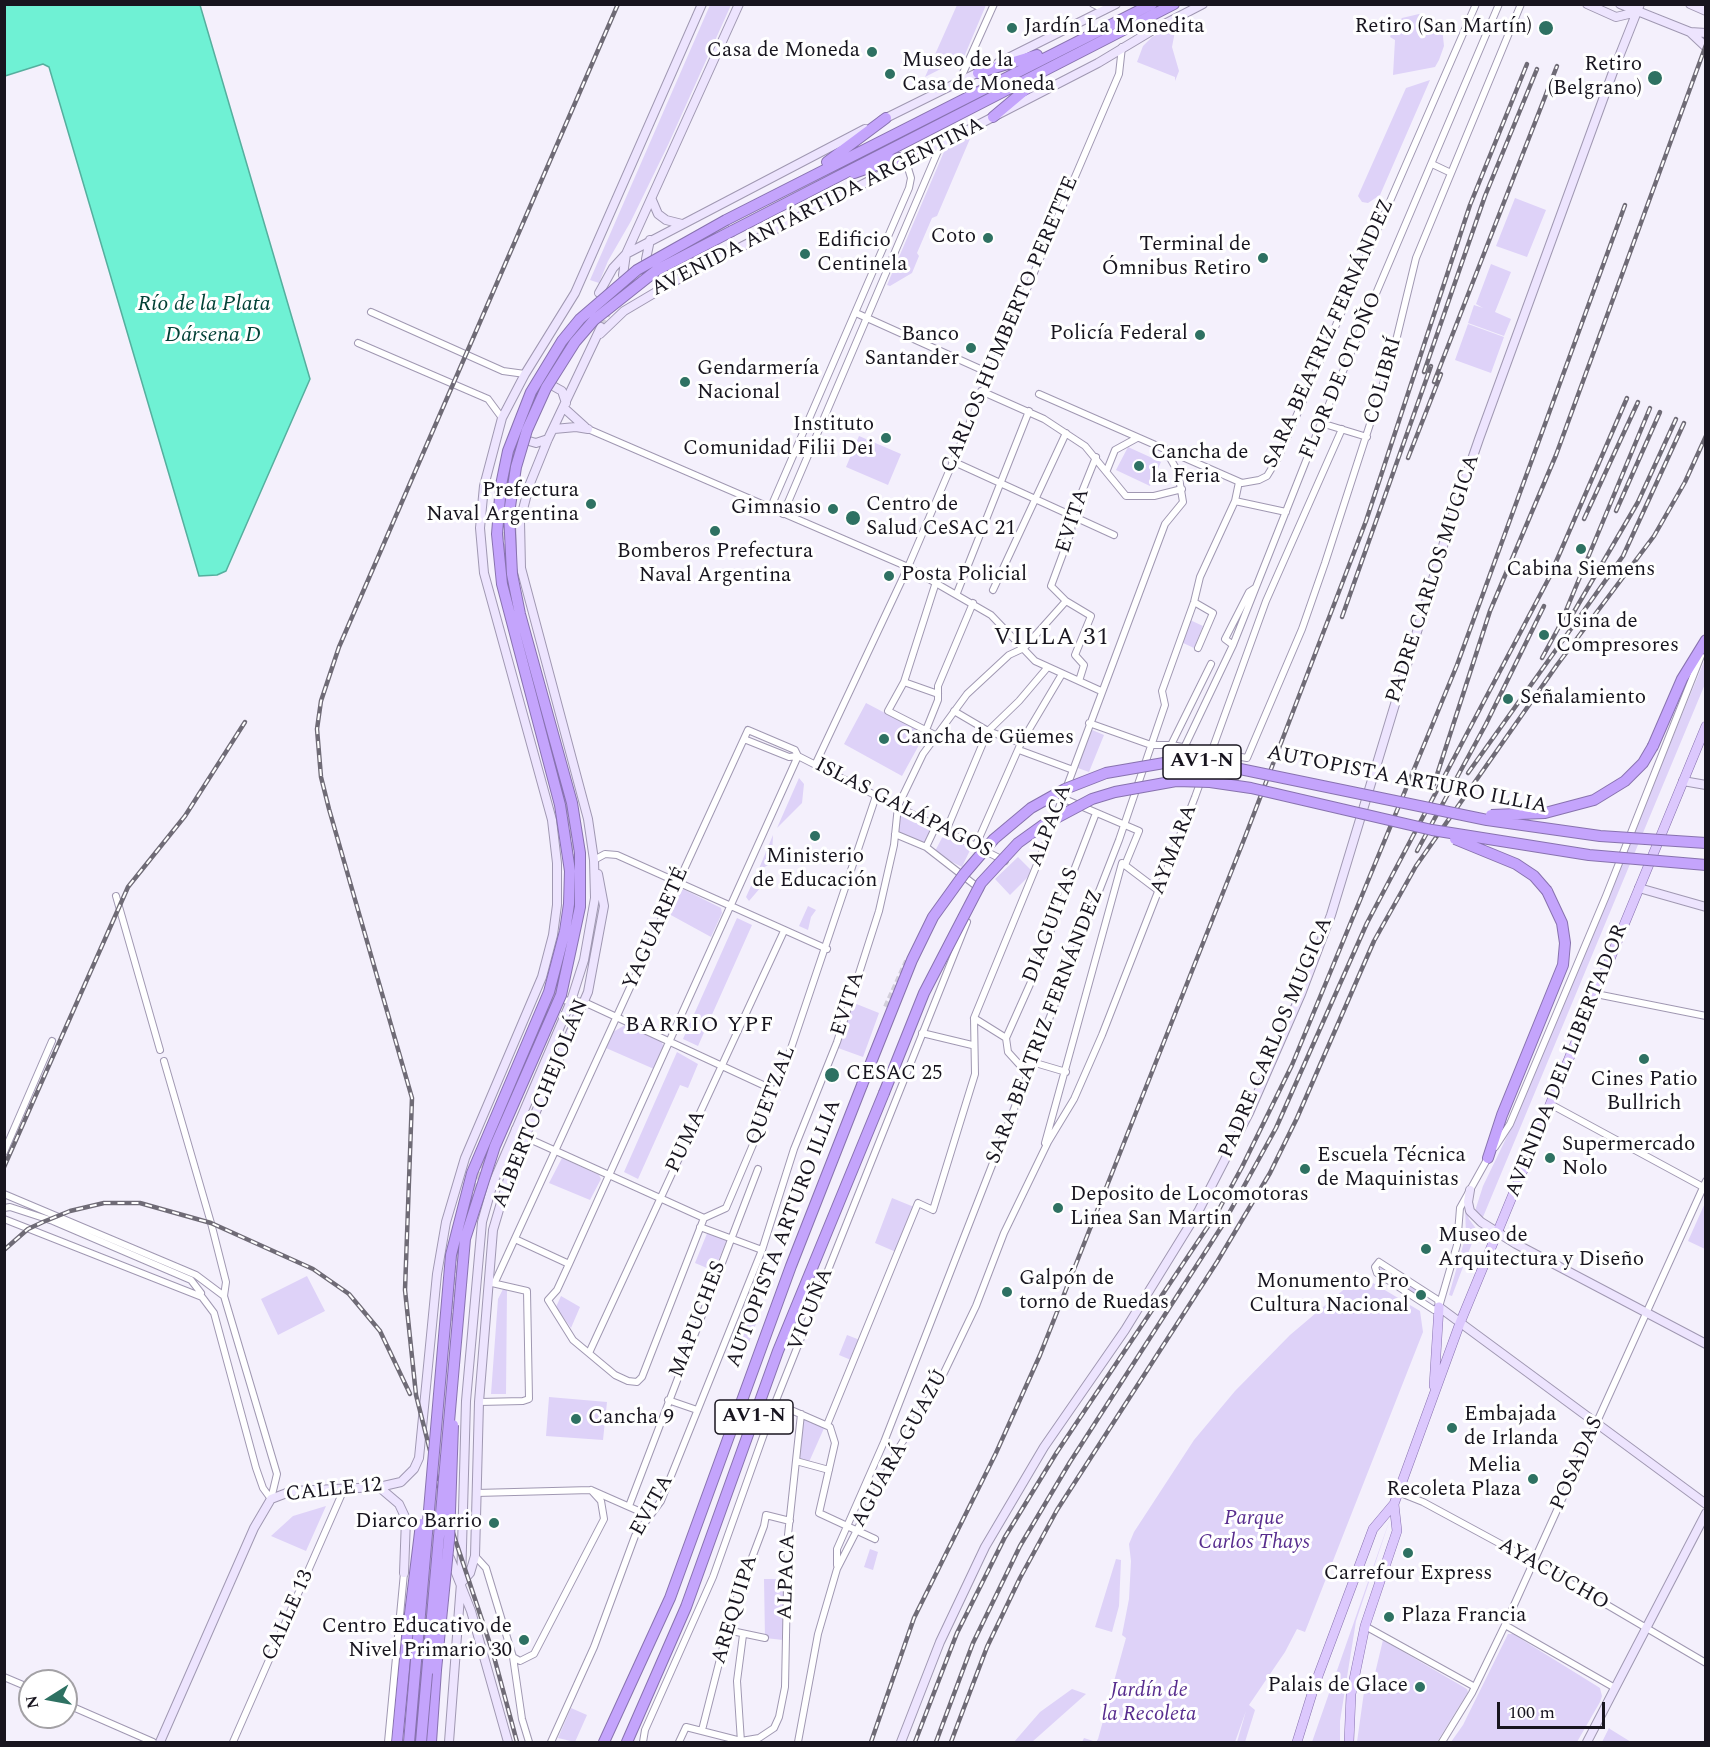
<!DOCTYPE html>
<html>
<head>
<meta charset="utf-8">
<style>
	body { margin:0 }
	#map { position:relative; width:1710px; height:1747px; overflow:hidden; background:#f4f0fc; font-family:Spectral,serif }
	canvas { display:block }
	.frame { position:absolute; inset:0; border:6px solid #18151f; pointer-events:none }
	.north { position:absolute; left:18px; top:1669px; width:60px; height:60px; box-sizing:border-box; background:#fff; border:2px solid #a3a1a5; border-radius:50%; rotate:259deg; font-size:16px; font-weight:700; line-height:24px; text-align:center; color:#18151f }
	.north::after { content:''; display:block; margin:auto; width:21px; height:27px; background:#2e7162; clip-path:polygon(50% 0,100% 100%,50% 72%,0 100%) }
	.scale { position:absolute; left:1497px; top:1702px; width:108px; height:27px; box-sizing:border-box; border:3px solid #18151f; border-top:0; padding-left:8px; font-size:18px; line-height:21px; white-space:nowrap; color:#18151f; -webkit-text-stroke:4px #fff; paint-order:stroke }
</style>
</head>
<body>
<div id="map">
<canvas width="1710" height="1747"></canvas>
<div class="frame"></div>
<div class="north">N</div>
<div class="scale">100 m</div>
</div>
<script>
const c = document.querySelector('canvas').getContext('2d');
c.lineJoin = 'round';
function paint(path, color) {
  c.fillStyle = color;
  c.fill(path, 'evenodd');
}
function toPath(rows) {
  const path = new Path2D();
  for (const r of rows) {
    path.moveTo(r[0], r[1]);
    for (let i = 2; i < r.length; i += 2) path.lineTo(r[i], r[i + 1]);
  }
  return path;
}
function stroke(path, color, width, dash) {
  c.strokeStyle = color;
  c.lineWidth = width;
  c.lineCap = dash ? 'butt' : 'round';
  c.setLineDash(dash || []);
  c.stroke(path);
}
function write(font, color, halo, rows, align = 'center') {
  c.font = font + ' Spectral,serif';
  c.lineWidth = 6;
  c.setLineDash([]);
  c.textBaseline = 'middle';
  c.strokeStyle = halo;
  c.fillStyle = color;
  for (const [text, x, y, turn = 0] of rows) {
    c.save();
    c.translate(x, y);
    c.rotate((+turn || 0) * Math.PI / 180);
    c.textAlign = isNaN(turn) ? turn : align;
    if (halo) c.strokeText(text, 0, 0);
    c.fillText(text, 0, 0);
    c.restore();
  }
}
paint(toPath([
	[710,5,731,5,668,145,631,221,608,261,599,283,590,280],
	[957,5,986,5,964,57,925,77],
	[1419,14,1436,20,1442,27,1444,46,1439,60,1435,67,1393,75,1395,40,1390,37,1393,29,1402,18],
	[1176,26,1172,47,1179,71,1175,81,1175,77,1137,62,1143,46,1152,37],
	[1430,80,1380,195,1368,203,1362,202,1358,196,1406,88],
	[972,134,937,216,932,218,917,253,919,256,912,273,890,286,887,285,946,147],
	[1515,198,1546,210,1527,257,1496,246],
	[1491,264,1511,272,1495,312,1511,319,1504,336,1468,323,1474,305,1483,308,1476,304],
	[1468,324,1504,337,1491,373,1455,360],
	[859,436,901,454,888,485,846,467],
	[1128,447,1161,462,1150,486,1116,470],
	[1190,620,1203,626,1194,648,1181,642],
	[1705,659,1705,684,1483,1217,1475,1211,1483,1186,1514,1122],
	[866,703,925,734,902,776,844,744],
	[1090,729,1104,735,1089,772,1075,767],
	[799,778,804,784,802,803,777,828],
	[900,808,933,827,925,846,897,833],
	[944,834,971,848,962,867,934,853],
	[773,835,772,856,768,865,758,871],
	[1018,857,1033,872,1010,895,995,879],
	[757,873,761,887,749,901,746,897],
	[683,889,721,908,722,913,711,937,669,914,679,891],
	[808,906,816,910,811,917,808,930,799,926],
	[737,918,752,925,698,1046,683,1039],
	[854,1003,879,1013,863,1057,838,1048],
	[625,1025,661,1041,664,1047,654,1069,606,1048,613,1032],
	[677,1052,698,1064,688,1088,680,1085,638,1179,624,1172],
	[562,1158,599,1175,601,1179,590,1200,549,1183],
	[892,1198,914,1207,896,1252,875,1243],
	[1705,1203,1706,1249,1705,1249,1688,1241],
	[1465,1207,1469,1219,1477,1230,1452,1296,1449,1295,1466,1235],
	[708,1231,727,1239,714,1271,695,1263],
	[1382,1266,1423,1294,1421,1298,1379,1270],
	[307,1276,325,1311,278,1335,261,1299],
	[1355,1280,1373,1283,1420,1311,1423,1332,1305,1632,1297,1629,1285,1652,1249,1705,1255,1710,1245,1742,1237,1742,1246,1711,1235,1742,1082,1742,1084,1738,1096,1742,1098,1739,1126,1638,1122,1635,1129,1599,1131,1561,1129,1544,1134,1532,1194,1440,1235,1391,1290,1335],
	[503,1289,507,1290,506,1394,491,1394,498,1299],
	[561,1296,580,1307,571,1328,556,1307],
	[747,1317,757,1321,748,1345,737,1341],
	[847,1335,860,1340,851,1360,839,1355],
	[549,1397,607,1402,603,1440,546,1436],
	[802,1418,825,1426,809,1462,798,1460],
	[326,1506,306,1551,271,1536,293,1516],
	[1391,1516,1356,1621,1340,1721,1340,1742,1312,1742],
	[870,1549,878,1552,873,1570,864,1567],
	[1116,1559,1121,1560,1119,1606,1112,1632,1095,1627],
	[764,1579,783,1579,783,1640,765,1638],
	[1508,1634,1513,1634,1600,1688,1602,1696,1600,1702,1577,1742,1451,1742,1463,1725],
	[1383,1640,1467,1689,1468,1692,1437,1742,1357,1742,1364,1692,1365,1689,1371,1690],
	[1072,1689,1086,1694,1032,1742,1014,1742,1040,1712],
	[571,1708,587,1715,575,1742,558,1738],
	[1609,1728,1610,1729,1631,1742,1602,1742]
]), '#ded2f8');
const water = toPath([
	[5,4,200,5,310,379,226,571,217,575,199,576,49,67,43,64,5,76,5,4]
]);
paint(water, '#6ff1d4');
stroke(water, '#55af9e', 1.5);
stroke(toPath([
	[886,1007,907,961]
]), '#d3cfdb', 6, [6, 3]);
stroke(toPath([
	[650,271,661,280],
	[601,327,618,286],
	[558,356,592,312],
	[514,611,505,557,505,512,507,486,520,432],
	[532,679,566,806,576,871],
	[507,1105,561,972],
	[469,1202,492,1141],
	[451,1321,461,1238],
	[415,1742,418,1698]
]), '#d3cfdb', 8, [8, 4]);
const street = toPath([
	[1093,4,1105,10],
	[959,82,994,4],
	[1432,164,1451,173],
	[371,312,503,371,525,374],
	[856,313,989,373],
	[358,343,488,399,502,418],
	[981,391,1044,419,1085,446,1126,496,1154,496,1182,489],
	[1039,394,1242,483,1259,480,1267,476,1278,458,1476,4],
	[1321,423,1367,437],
	[588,429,908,567,991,615,1035,661,1101,691],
	[952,461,1114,535],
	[1107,470,1115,450,1137,438],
	[1235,501,1286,512],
	[770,509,909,188,911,178,908,168,904,163],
	[783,514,941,144],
	[936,582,904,682,888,711,937,736],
	[993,590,1066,433],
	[957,593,1029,411],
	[1194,602,1213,613,1198,648],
	[1233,645,1225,639,1249,592,1255,588],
	[1079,681,1084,665,1075,655,1091,616,1066,601,1051,586,1071,532,1073,514,1096,457],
	[904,682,938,694],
	[954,711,988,731,1021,743],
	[1089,723,1151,745,1171,745,1247,758,1302,629,1325,563,1393,353,1416,258,1521,4],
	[926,730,938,700,938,686,973,603],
	[1171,745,1211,664],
	[1184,748,1233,645,1321,423,1499,4],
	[1019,750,1073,770],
	[816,763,908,567,1119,74,1122,47],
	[876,796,780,1081,726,1208,704,1218,642,1377,637,1382,628,1381,615,1375,573,1340,548,1300,557,1290,569,1264,798,756,1005,861],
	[1062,798,1139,831,1125,865],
	[946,831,988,731,1019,701,1047,668],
	[895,834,926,847,980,889],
	[976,845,1021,743,1062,674],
	[926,847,936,826],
	[594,860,605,854,617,855,827,949],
	[116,896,160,1050],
	[1596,994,1706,1016],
	[562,1000,584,1002,776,1091],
	[974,1018,1006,1038,1008,1052,1027,1073],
	[922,1033,972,1045],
	[1006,1038,1031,982,1096,813],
	[164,1061,211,1223,226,1282,224,1296,277,1474,271,1499],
	[1032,1062,1066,1072],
	[1550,1104,1705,1188],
	[515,1129,525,1137,704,1218],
	[1045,1143,1122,863,1159,891],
	[1495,1147,1510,1124,1606,896,1701,656],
	[4,1152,52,1041],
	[4,1194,196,1275,224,1296],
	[4,1208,10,1207,53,1221,191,1280,201,1293],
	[4,1219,202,1297,214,1313,256,1468,263,1488,271,1499],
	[700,1227,762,1250],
	[515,1239,569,1264],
	[1379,1262,1438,1300,1439,1307,1434,1310,1377,1273,1375,1267,1379,1262],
	[495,1282,748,730,795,750,798,756,789,757,744,739],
	[1439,1307,1457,1245,1460,1208,1489,1156],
	[589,1353,784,931],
	[668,1400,697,1410],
	[479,1402,523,1401,529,1399,527,1291,492,1283],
	[775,1403,830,1427,835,1443,819,1513,875,1539],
	[827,1425,918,1203,933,1210,975,1074,974,1018,1045,845,1165,524,1183,502,1178,472,1166,451],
	[796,1461,829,1470],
	[1398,1492,1423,1502,1534,1562,1706,1663],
	[476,1493,591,1490,650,1516],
	[629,1506,758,1169],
	[475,1556,486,1568,513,1657,522,1719,529,1742],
	[837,1565,837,1549,884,1442,1119,840,1165,705,1162,691,1194,602,1200,577,1235,501,1239,482],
	[1505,1625,1615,1688],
	[1365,1626,1475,1687],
	[727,1630,765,1638],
	[513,1657,520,1661,534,1654,604,1519,601,1501,591,1490],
	[4,1677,30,1688],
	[66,1704,153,1742],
	[702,1730,733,1608,764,1526,766,1515,790,1521],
	[233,1742,344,1489],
	[388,1742,404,1573],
	[551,1742,594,1647,635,1536,661,1501,762,1250,794,1149,837,1042,879,911,894,845,898,806,923,754,967,694,1009,655,1024,648,1066,601],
	[643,1742,645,1730,713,1577,775,1403,967,922],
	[679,1742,686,1727,741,1741,759,1738,774,1728,779,1717,785,1687,788,1535,801,1414],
	[741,1742,737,1681,743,1635],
	[798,1742,818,1634,837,1569,900,1446,940,1381,976,1306,1004,1233,1048,1142,1074,1099,1102,1035,1195,797,1266,601,1342,429],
	[1442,1742,1472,1693,1505,1625,1706,1181]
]);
const secondary = toPath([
	[1587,4,1616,17,1637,12],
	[1620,4,1690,32,1706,33],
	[1690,4,1706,11],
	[1690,32,1706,47],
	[998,63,1116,4],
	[882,120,983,70],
	[652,200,658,214,666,220,682,224],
	[646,259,650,240],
	[623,275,626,254,739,4],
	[599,293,613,268,626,254,865,129],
	[600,334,624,311,673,282,1098,63,1153,30,1203,4],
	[553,386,562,391,566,403],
	[564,408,585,427],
	[554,429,576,427,588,429],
	[529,441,536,443,548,439],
	[1683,781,1706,785],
	[1639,888,1706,907],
	[1470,1190,1468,1202,1470,1211,1481,1222,1516,1244,1706,1344],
	[1439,1307,1706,1504],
	[379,1487,399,1504,406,1519,404,1573],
	[450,1558,471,1611,508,1742],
	[461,1583,470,1573,475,1556,479,1402,493,1230,511,1169,588,992,604,906,598,874],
	[160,1742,254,1528,271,1499,292,1491,379,1487,401,1482,414,1469,419,1458,437,1274,446,1222,465,1158,542,977,553,935,557,905,557,863,552,820,484,573,480,528,484,486,502,418,525,374,575,293,702,4],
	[449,1742,461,1583,466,1401,482,1222,493,1183,571,1001,584,960,595,898,594,860,588,819,521,568,520,521,529,486,548,439,601,327],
	[901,1742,940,1642,985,1547,1044,1447,1125,1330,1199,1210,1249,1113,1301,994,1331,915,1450,523,1479,439,1613,72,1640,4],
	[1587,1742,1706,1513]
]);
const primary = toPath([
	[1434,1386,1439,1307],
	[1297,1742,1315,1684,1373,1529,1394,1504],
	[1349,1742,1351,1694,1365,1626,1397,1531,1394,1504,1460,1323,1706,726]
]);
const highway = toPath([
	[978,73,1037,55],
	[993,117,1037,80],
	[827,162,886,118],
	[854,173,891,160,921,154],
	[726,220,1152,4],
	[732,231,1174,4],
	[1653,746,1682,679,1706,640],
	[1488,1158,1502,1115,1563,965,1565,943,1562,923,1547,891],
	[397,1742,407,1638],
	[431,1742,436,1670],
	[604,1742,670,1598,791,1266,862,1085],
	[627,1742,686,1607,778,1351,884,1093]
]);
stroke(street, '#a098b2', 8);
stroke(secondary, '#a098b2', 10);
stroke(primary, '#8872af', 10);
stroke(highway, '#8872af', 12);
stroke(street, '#fff', 6);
stroke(secondary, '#ede4fe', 8);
stroke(primary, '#dcc8fd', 9);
stroke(highway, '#c4a4fc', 10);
const rail = toPath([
	[1424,372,1485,196,1537,69],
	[1434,382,1557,66],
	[1408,458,1441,374],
	[1616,511,1660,412],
	[1584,519,1638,402],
	[1342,617,1431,366],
	[1568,622,1638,502,1676,419],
	[1542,658,1560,625,1650,408],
	[1468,773,1623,556,1684,423],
	[1434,784,1490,611,1556,455,1706,45],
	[1417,851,1486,724,1544,606],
	[4,1167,128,887,185,816,245,722],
	[4,1250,28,1229,43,1222,70,1211,104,1203,140,1203,211,1223,313,1269,349,1294,380,1331,410,1394],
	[517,1742,493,1653,444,1506,416,1395,405,1290,412,1098,329,809,321,777,317,729,321,701,339,647,618,4],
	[871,1742,914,1618,996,1453,1040,1355,1245,837,1366,521,1470,205,1527,64],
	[915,1742,957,1633,1005,1537,1057,1452,1217,1213,1242,1167,1292,1065,1457,665,1625,205],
	[936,1742,973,1643,1020,1546,1070,1462,1222,1226,1276,1128,1367,923,1549,578,1627,398],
	[951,1742,987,1647,1020,1578,1057,1510,1217,1262,1270,1173,1297,1118,1374,941,1416,866,1557,665,1654,536,1685,482,1706,436]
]);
stroke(rail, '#6f6b76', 4.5);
stroke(rail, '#fff', 2, [7]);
const highwayBridge = toPath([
	[1491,815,1545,813,1594,800,1625,781,1643,763,1653,746],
	[1455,839,1516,864,1534,876,1547,891],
	[862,1085,912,960,933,917,964,874,994,839,1031,808,1065,789,1106,773,1164,763,1211,763,1487,820,1600,836,1706,843],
	[884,1093,924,993,981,883,1018,843,1043,825,1092,799,1115,792,1176,781,1210,782,1251,788,1432,830,1589,855,1706,865],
	[407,1638,421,1524],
	[436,1670,449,1540,453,1425],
	[409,1742,451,1255,472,1173,549,992,565,931,569,904,570,871,560,805,502,584,497,534,501,485,508,451,531,392,562,341,580,319,637,270,726,220],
	[421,1742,465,1239,495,1146,561,995,580,907,580,853,572,803,520,614,512,574,509,513,516,467,527,430,546,388,575,342,594,320,657,270,732,231]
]);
stroke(highwayBridge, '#8872af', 12, []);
stroke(highwayBridge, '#c4a4fc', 10);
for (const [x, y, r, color] of [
	[1012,28,6,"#2e7162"],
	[1546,28,8,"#2e7162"],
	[872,52,6,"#2e7162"],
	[890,74,6,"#2e7162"],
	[1655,78,8,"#2e7162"],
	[988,238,6,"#2e7162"],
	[805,254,6,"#2e7162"],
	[1263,258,6,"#2e7162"],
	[1200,335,6,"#2e7162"],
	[971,348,6,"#2e7162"],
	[685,382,6,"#2e7162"],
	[886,438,6,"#2e7162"],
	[1139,466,6,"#2e7162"],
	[591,504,6,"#2e7162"],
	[833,509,6,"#2e7162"],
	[853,518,8,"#2e7162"],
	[715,531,6,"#2e7162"],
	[1581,549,6,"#2e7162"],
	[889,576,6,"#2e7162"],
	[1544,635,6,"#2e7162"],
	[1508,699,6,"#2e7162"],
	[884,739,6,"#2e7162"],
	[815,836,6,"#2e7162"],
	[1644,1059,6,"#2e7162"],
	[832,1075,8,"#2e7162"],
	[1550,1158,6,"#2e7162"],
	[1305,1169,6,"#2e7162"],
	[1058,1208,6,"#2e7162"],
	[1426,1249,6,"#2e7162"],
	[1007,1292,6,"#2e7162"],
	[1421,1295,6,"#2e7162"],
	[576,1419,6,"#2e7162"],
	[1452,1428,6,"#2e7162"],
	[1533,1479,6,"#2e7162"],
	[494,1523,6,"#2e7162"],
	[1408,1553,6,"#2e7162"],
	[1389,1617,6,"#2e7162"],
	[524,1640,6,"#2e7162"],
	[1420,1687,6,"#2e7162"]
]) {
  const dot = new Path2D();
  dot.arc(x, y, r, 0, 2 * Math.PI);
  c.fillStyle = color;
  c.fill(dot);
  stroke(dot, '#fff', 2);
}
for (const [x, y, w] of [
	[1202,762,78],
	[754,1417,78]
]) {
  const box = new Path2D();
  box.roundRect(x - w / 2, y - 17, w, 34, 4.5);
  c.fillStyle = '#fff';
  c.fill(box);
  stroke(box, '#18151f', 1.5);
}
write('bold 20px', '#18151f', null, [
	["AV1-N",1202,762],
	["AV1-N",754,1417]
]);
write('21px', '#18151f', '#fff', [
	["Jardín La Monedita",1024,28],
	["Retiro (San Martín)",1532,28,"right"],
	["Casa de Moneda",860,52,"right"],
	["Museo de la",902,62],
	["Casa de Moneda",902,86],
	["Retiro",1642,66,"right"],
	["(Belgrano)",1642,90,"right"],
	["Coto",976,238,"right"],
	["Edificio",817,242],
	["Centinela",817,266],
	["Terminal de",1251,246,"right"],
	["Ómnibus Retiro",1251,270,"right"],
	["Policía Federal",1188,335,"right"],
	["Banco",959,336,"right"],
	["Santander",959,360,"right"],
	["Gendarmería",697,370],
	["Nacional",697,394],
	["Instituto",874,426,"right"],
	["Comunidad Filii Dei",874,450,"right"],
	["Cancha de",1151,454],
	["la Feria",1151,478],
	["Prefectura",579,492,"right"],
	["Naval Argentina",579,516,"right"],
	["Centro de",866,506],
	["Salud CeSAC 21",866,530],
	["Gimnasio",821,509,"right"],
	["Bomberos Prefectura",715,553,"center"],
	["Naval Argentina",715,577,"center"],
	["Cabina Siemens",1581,571,"center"],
	["Posta Policial",901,576],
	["Usina de",1556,623],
	["Compresores",1556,647],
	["Señalamiento",1520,699],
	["Cancha de Güemes",896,739],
	["Ministerio",815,858,"center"],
	["de Educación",815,882,"center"],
	["CESAC 25",846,1075],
	["Cines Patio",1644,1081,"center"],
	["Bullrich",1644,1105,"center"],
	["Supermercado",1562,1146],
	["Nolo",1562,1170],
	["Escuela Técnica",1317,1157],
	["de Maquinistas",1317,1181],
	["Deposito de Locomotoras",1070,1196],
	["Linea San Martin",1070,1220],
	["Museo de",1438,1237],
	["Arquitectura y Diseño",1438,1261],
	["Galpón de",1019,1280],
	["torno de Ruedas",1019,1304],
	["Monumento Pro",1409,1283,"right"],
	["Cultura Nacional",1409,1307,"right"],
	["Embajada",1464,1416],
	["de Irlanda",1464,1440],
	["Cancha 9",588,1419],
	["Melia",1521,1467,"right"],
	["Recoleta Plaza",1521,1491,"right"],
	["Diarco Barrio",482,1523,"right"],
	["Carrefour Express",1408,1575,"center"],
	["Plaza Francia",1401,1617],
	["Centro Educativo de",512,1628,"right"],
	["Nivel Primario 30",512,1652,"right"],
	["Palais de Glace",1408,1687,"right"]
], 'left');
write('21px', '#18151f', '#fff', [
	["AVENIDA ANTÁRTIDA ARGENTINA",818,208,-27],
	["CARLOS HUMBERTO PERETTE",1011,325,-67],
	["SARA BEATRIZ FERNÁNDEZ",1330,334,-66],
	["FLOR DE OTOÑO",1342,376,-67],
	["COLIBRÍ",1384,381,-74],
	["EVITA",1074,521,-72],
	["PADRE CARLOS MUGICA",1434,579,-72],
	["AUTOPISTA ARTURO ILLIA",1407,781,11],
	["ISLAS GALÁPAGOS",903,809,27],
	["ALPACA",1051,826,-69],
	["AYMARA",1175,850,-69],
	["DIAGUITAS",1052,926,-69],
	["YAGUARETÉ",657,929,-66],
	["EVITA",849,1004,-72],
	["SARA BEATRIZ FERNÁNDEZ",1046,1027,-69],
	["PADRE CARLOS MUGICA",1277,1038,-67],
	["AVENIDA DEL LIBERTADOR",1568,1061,-68],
	["QUETZAL",772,1096,-69],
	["ALBERTO CHEJOLÁN",542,1104,-68],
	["PUMA",687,1142,-65],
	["AUTOPISTA ARTURO ILLIA",785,1234,-69],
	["VICUÑA",812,1310,-68],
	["MAPUCHES",699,1320,-69],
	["AGUARÁ GUAZÚ",901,1449,-61],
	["POSADAS",1578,1464,-66],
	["CALLE 12",334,1491,-6],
	["EVITA",653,1506,-61],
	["AYACUCHO",1553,1575,30],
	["ALPACA",788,1577,-88],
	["AREQUIPA",736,1610,-73],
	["CALLE 13",289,1616,-66]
]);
write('italic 21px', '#582d8e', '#fff', [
	["Parque",1254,1520],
	["Carlos Thays",1254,1544],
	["Jardín de",1149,1692],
	["la Recoleta",1149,1716]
]);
write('italic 22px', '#024136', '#fff', [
	["Río de la Plata",204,306],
	["Dársena D",213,337]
]);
c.letterSpacing = '1.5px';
write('22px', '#18151f', '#fff', [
	["BARRIO YPF",700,1027]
]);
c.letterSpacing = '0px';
c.letterSpacing = '1.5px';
write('24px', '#18151f', '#fff', [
	["VILLA 31",1052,639]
]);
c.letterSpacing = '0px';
</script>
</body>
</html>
